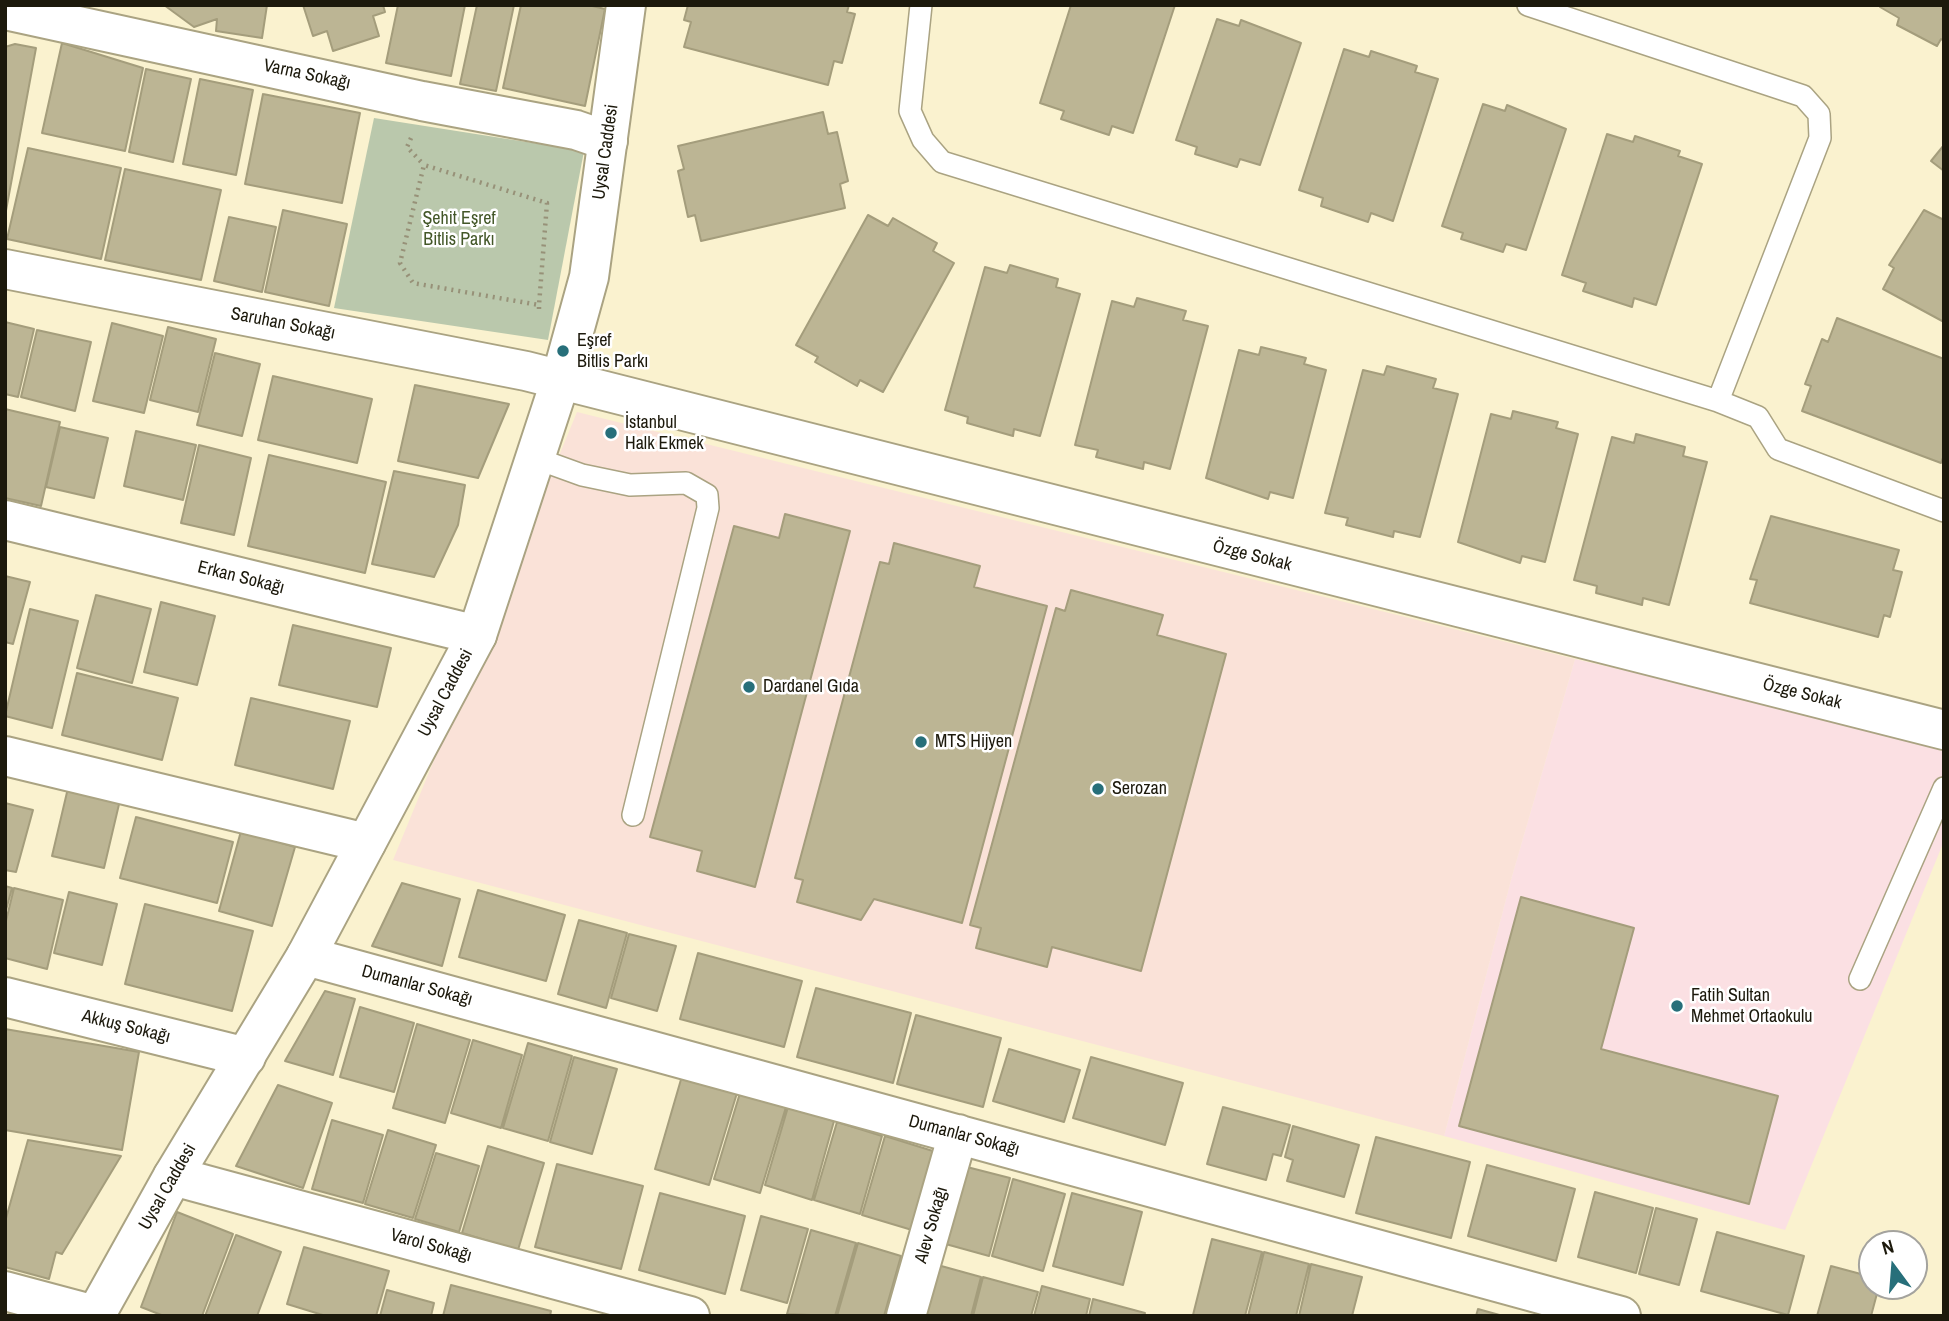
<!DOCTYPE html>
<html>
<head>
<meta charset="utf-8">
<style>
	body { margin:0 }
	#map { position:relative; width:1949px; height:1321px; overflow:hidden; background:#faf2cf; font-family:"Archivo Narrow",sans-serif }
	canvas { display:block }
	.frame { position:absolute; inset:0; border:7px solid #1c190c; pointer-events:none }
	.north { position:absolute; left:1858px; top:1230px; width:70px; height:70px; box-sizing:border-box; background:#fff; border:2px solid #a4a39e; border-radius:50%; rotate:344deg; font-size:19px; font-weight:700; line-height:28px; text-align:center; color:#1c190c }
	.north::after { content:''; display:block; margin:auto; width:24px; height:32px; background:#276f7a; clip-path:polygon(50% 0,100% 100%,50% 72%,0 100%) }
</style>
</head>
<body>
<div id="map">
<canvas width="1949" height="1321"></canvas>
<div class="frame"></div>
<div class="north">N</div>
</div>
<script>
const c = document.querySelector('canvas').getContext('2d');
c.lineJoin = 'round';
function paint(path, color) {
  c.fillStyle = color;
  c.fill(path, 'evenodd');
}
function toPath(rows) {
  const path = new Path2D();
  for (const r of rows) {
    path.moveTo(r[0], r[1]);
    for (let i = 2; i < r.length; i += 2) path.lineTo(r[i], r[i + 1]);
  }
  return path;
}
function stroke(path, color, width, dash) {
  c.strokeStyle = color;
  c.lineWidth = width;
  c.lineCap = dash ? 'butt' : 'round';
  c.setLineDash(dash || []);
  c.stroke(path);
}
function write(font, color, halo, rows, align = 'center') {
  c.font = font + ' "Archivo Narrow",sans-serif';
  c.lineWidth = 5;
  c.setLineDash([]);
  c.textBaseline = 'middle';
  c.strokeStyle = halo;
  c.fillStyle = color;
  for (const [text, x, y, turn = 0] of rows) {
    c.save();
    c.translate(x, y);
    c.rotate((+turn || 0) * Math.PI / 180);
    c.textAlign = isNaN(turn) ? turn : align;
    if (halo) c.strokeText(text, 0, 0);
    c.fillText(text, 0, 0);
    c.restore();
  }
}
paint(toPath([
	[577,412,1575,659,1512,876,1444,1136,393,860]
]), '#fae2d8');
paint(toPath([
	[1575,659,1944,744,1944,841,1785,1230,1444,1136,1512,876]
]), '#fbe0e3');
paint(toPath([
	[374,118,584,151,548,340,334,308]
]), '#bac8ac');
const building = toPath([
	[164,5,267,5,262,38,216,31,217,19,194,27,164,5],
	[303,5,383,5,385,12,373,16,379,36,333,51,327,31,313,36,303,5],
	[398,5,465,5,451,76,386,63,398,5],
	[477,5,514,5,496,91,460,84,477,5],
	[521,5,588,5,605,9,585,106,503,88,521,5],
	[688,5,849,5,847,12,855,14,842,63,834,61,828,85,684,47,691,22,684,20,688,5],
	[1071,5,1175,5,1133,133,1112,126,1109,135,1061,119,1064,111,1040,103,1071,5],
	[1881,5,1944,5,1944,41,1941,39,1937,46,1897,25,1899,18,1880,7,1881,5],
	[1217,19,1239,26,1241,20,1301,43,1260,165,1240,159,1237,167,1195,154,1197,147,1176,140,1217,19],
	[62,43,143,68,125,151,42,133,62,43],
	[15,44,36,48,5,216,5,47,15,44],
	[1344,49,1369,57,1371,51,1417,66,1415,72,1438,79,1393,221,1371,213,1368,222,1321,206,1323,198,1299,190,1344,49],
	[146,69,191,79,173,162,129,152,146,69],
	[200,79,253,90,236,175,183,164,200,79],
	[263,94,360,113,342,203,245,184,263,94],
	[1483,104,1505,111,1507,105,1566,129,1526,250,1506,244,1503,252,1461,239,1463,233,1442,226,1483,104],
	[823,112,828,134,837,132,848,181,840,184,845,208,701,241,695,215,688,217,678,171,684,169,678,146,823,112],
	[1607,134,1633,142,1635,136,1680,151,1678,156,1702,164,1656,305,1634,298,1632,307,1583,291,1586,283,1562,275,1607,134],
	[1944,145,1944,171,1931,161,1944,145],
	[28,148,121,168,101,259,7,239,28,148],
	[125,169,221,190,201,280,105,260,125,169],
	[283,210,347,224,329,306,265,292,283,210],
	[1924,210,1944,220,1944,322,1883,289,1894,268,1889,265,1924,210],
	[868,215,888,226,893,218,937,243,933,251,954,263,883,392,860,380,857,386,815,362,818,357,796,345,868,215],
	[229,217,276,227,262,292,214,281,229,217],
	[1010,265,1058,279,1056,287,1080,294,1040,436,1014,429,1013,436,967,423,968,417,945,410,985,267,1007,273,1010,265],
	[1137,298,1186,311,1183,320,1208,326,1170,469,1144,462,1143,469,1096,457,1098,450,1075,445,1112,301,1134,307,1137,298],
	[1837,318,1944,359,1944,455,1941,463,1802,411,1811,386,1805,384,1822,339,1828,342,1837,318],
	[5,322,34,329,18,397,5,394,5,322],
	[112,323,163,336,144,413,93,401,112,323],
	[168,327,216,339,198,412,150,400,168,327],
	[37,330,91,342,75,411,21,397,37,330],
	[1261,347,1306,358,1304,364,1326,370,1293,498,1270,492,1268,499,1206,478,1239,350,1259,355,1261,347],
	[215,353,260,364,242,436,197,425,215,353],
	[1387,366,1436,379,1433,388,1458,394,1420,537,1394,531,1393,537,1346,525,1348,518,1325,513,1363,370,1384,375,1387,366],
	[273,376,372,399,357,463,258,440,273,376],
	[415,385,509,404,478,478,398,461,415,385],
	[5,409,60,422,41,506,5,498,5,409],
	[1513,411,1558,422,1556,428,1578,434,1545,562,1522,556,1520,563,1458,542,1491,414,1511,419,1513,411],
	[60,427,108,438,94,498,46,487,60,427],
	[136,431,196,445,183,500,124,486,136,431],
	[1636,434,1685,447,1683,456,1707,462,1669,605,1643,598,1642,605,1596,593,1597,586,1574,580,1612,437,1634,443,1636,434],
	[199,445,251,458,234,535,181,523,199,445],
	[269,455,386,482,365,573,248,546,269,455],
	[394,471,465,485,458,525,434,577,372,564,394,471],
	[785,514,850,531,755,887,697,871,702,851,650,837,734,526,779,538,785,514],
	[1771,516,1899,550,1893,570,1902,572,1890,617,1884,615,1878,637,1750,603,1757,580,1750,579,1771,516],
	[894,543,980,566,974,587,1047,606,962,923,874,899,861,920,797,902,803,880,795,878,880,562,889,564,894,543],
	[5,576,30,582,13,644,5,642,5,576],
	[1071,590,1163,615,1157,635,1226,654,1141,971,1052,947,1047,967,976,948,981,928,970,925,1056,608,1065,611,1071,590],
	[96,595,151,609,132,683,77,668,96,595],
	[161,602,215,616,197,685,144,672,161,602],
	[30,609,78,621,52,728,5,716,30,609],
	[293,625,391,648,377,707,279,685,293,625],
	[77,673,178,698,162,760,62,735,77,673],
	[251,698,350,721,333,789,235,765,251,698],
	[68,788,120,800,104,868,52,856,68,788],
	[5,803,33,810,16,872,5,870,5,803],
	[136,817,233,842,217,903,120,878,136,817],
	[241,831,295,847,272,926,219,911,241,831],
	[402,883,460,899,442,966,372,946,402,883],
	[5,886,12,888,5,914,5,886],
	[14,888,63,900,47,969,5,958,5,925,14,888],
	[478,890,565,915,546,981,459,957,478,890],
	[69,892,117,904,102,965,54,953,69,892],
	[1521,897,1634,928,1601,1049,1778,1096,1749,1204,1459,1126,1521,897],
	[145,904,253,931,232,1011,125,984,145,904],
	[579,920,627,933,606,1008,558,994,579,920],
	[629,934,676,946,657,1011,611,998,629,934],
	[698,953,802,981,784,1047,680,1019,698,953],
	[816,988,911,1013,893,1083,797,1057,816,988],
	[325,991,355,999,333,1075,285,1061,325,991],
	[360,1007,414,1023,394,1092,340,1077,360,1007],
	[916,1015,1001,1038,983,1107,897,1084,916,1015],
	[417,1024,470,1040,445,1123,393,1108,417,1024],
	[5,1029,139,1052,122,1150,5,1130,5,1029],
	[473,1040,522,1055,501,1128,451,1113,473,1040],
	[528,1043,572,1056,548,1141,503,1128,528,1043],
	[1009,1049,1080,1070,1064,1122,993,1101,1009,1049],
	[574,1057,617,1069,592,1154,550,1142,574,1057],
	[1091,1057,1183,1083,1165,1145,1073,1118,1091,1057],
	[682,1076,737,1093,709,1185,655,1169,682,1076],
	[278,1085,332,1103,303,1188,236,1166,278,1085],
	[740,1093,786,1107,760,1193,714,1179,740,1093],
	[788,1107,834,1121,812,1200,765,1185,788,1107],
	[1223,1107,1290,1125,1281,1156,1273,1154,1266,1180,1207,1164,1223,1107],
	[332,1120,383,1135,363,1203,312,1189,332,1120],
	[837,1122,882,1136,860,1214,814,1200,837,1122],
	[1293,1126,1359,1145,1344,1197,1287,1181,1293,1160,1285,1157,1293,1126],
	[388,1130,436,1145,413,1218,365,1204,388,1130],
	[885,1136,936,1152,912,1230,862,1215,885,1136],
	[1376,1137,1470,1162,1451,1238,1356,1213,1376,1137],
	[28,1140,121,1156,62,1254,56,1252,49,1279,5,1267,5,1222,28,1140],
	[488,1146,544,1163,518,1250,462,1233,488,1146],
	[436,1153,479,1166,459,1232,415,1219,436,1153],
	[557,1164,643,1186,621,1269,535,1247,557,1164],
	[1487,1165,1575,1189,1556,1261,1468,1236,1487,1165],
	[963,1166,1010,1178,989,1256,942,1243,963,1166],
	[1013,1179,1065,1194,1043,1271,992,1256,1013,1179],
	[1595,1192,1653,1208,1636,1273,1578,1257,1595,1192],
	[660,1193,745,1216,725,1294,639,1270,660,1193],
	[1072,1193,1142,1212,1123,1285,1053,1266,1072,1193],
	[1656,1208,1697,1219,1679,1285,1639,1274,1656,1208],
	[177,1212,233,1234,202,1316,164,1316,141,1307,177,1212],
	[761,1216,808,1229,787,1303,741,1290,761,1216],
	[811,1230,856,1243,835,1316,787,1314,811,1230],
	[1717,1232,1804,1256,1788,1315,1701,1291,1717,1232],
	[236,1235,281,1252,257,1316,205,1316,236,1235],
	[1212,1239,1262,1252,1245,1316,1193,1315,1212,1239],
	[858,1243,901,1256,884,1316,837,1316,858,1243],
	[304,1247,389,1271,376,1316,326,1316,287,1304,304,1247],
	[1264,1252,1309,1264,1296,1316,1248,1316,1264,1252],
	[934,1264,981,1277,971,1316,920,1316,934,1264],
	[1311,1264,1362,1277,1352,1316,1299,1316,1311,1264],
	[1831,1266,1872,1277,1872,1286,1879,1286,1871,1316,1817,1316,1831,1266],
	[983,1277,1038,1292,1031,1316,973,1316,983,1277],
	[451,1285,551,1311,550,1316,443,1316,451,1285],
	[1042,1286,1090,1299,1086,1316,1034,1316,1042,1286],
	[387,1290,434,1303,431,1316,380,1316,387,1290],
	[1093,1299,1145,1313,1144,1316,1089,1316,1093,1299],
	[1478,1309,1503,1316,1476,1316,1478,1309]
]);
paint(building, '#bcb594');
stroke(building, '#a49d7c', 2);
const service = toPath([
	[921,5,910,111,923,140,942,162,1718,401,1820,138,1819,114,1803,96,1528,5],
	[1718,401,1758,417,1778,449,1944,511],
	[535,458,582,475,630,485,686,483,707,495,708,508,633,815],
	[1860,979,1944,788]
]);
const minor = toPath([
	[5,10,422,101,576,130,608,141],
	[5,269,526,371,1944,730],
	[5,520,477,635],
	[5,756,366,843],
	[306,956,1621,1316],
	[5,997,246,1057],
	[173,1176,690,1316],
	[5,1291,95,1315],
	[906,1316,958,1134]
]);
const tertiary = toPath([
	[95,1316,173,1176,306,956,477,635,560,382,589,277,626,5]
]);
stroke(service, '#aaa382', 24);
stroke(minor, '#aaa382', 42);
stroke(tertiary, '#aaa382', 42);
stroke(toPath([
	[411,138,407,147,424,165],
	[539,309,539,305,413,283,400,263,424,165,547,203,539,305]
]), '#979178', 4.5, [2, 5]);
stroke(service, '#fff', 21);
stroke(minor, '#fff', 38);
stroke(tertiary, '#fff', 38);
for (const [x, y, r, color] of [
	[563,351,7,"#276f7a"],
	[611,433,7,"#276f7a"],
	[749,687,7,"#276f7a"],
	[921,742,7,"#276f7a"],
	[1098,789,7,"#276f7a"],
	[1677,1006,7,"#276f7a"]
]) {
  const dot = new Path2D();
  dot.arc(x, y, r, 0, 2 * Math.PI);
  c.fillStyle = color;
  c.fill(dot);
  stroke(dot, '#fff', 2.5);
}
write('18px', '#1c190c', '#fff', [
	["Varna Sokağı",307,75,12],
	["Uysal Caddesi",606,152,-82],
	["Saruhan Sokağı",283,324,11],
	["Özge Sokak",1252,556,14],
	["Erkan Sokağı",241,578,14],
	["Uysal Caddesi",446,693,-62],
	["Özge Sokak",1802,694,14],
	["Dumanlar Sokağı",417,986,15],
	["Akkuş Sokağı",126,1027,14],
	["Dumanlar Sokağı",964,1136,15],
	["Uysal Caddesi",168,1187,-60],
	["Alev Sokağı",932,1225,-74],
	["Varol Sokağı",431,1246,15]
]);
write('18px', '#435728', '#fff', [
	["Şehit Eşref",459,219],
	["Bitlis Parkı",459,240]
]);
write('18px', '#1c190c', '#fff', [
	["Eşref",577,341],
	["Bitlis Parkı",577,362],
	["İstanbul",625,423],
	["Halk Ekmek",625,444],
	["Dardanel Gıda",763,687],
	["MTS Hijyen",935,742],
	["Serozan",1112,789],
	["Fatih Sultan",1691,996],
	["Mehmet Ortaokulu",1691,1017]
], 'left');
</script>
</body>
</html>
